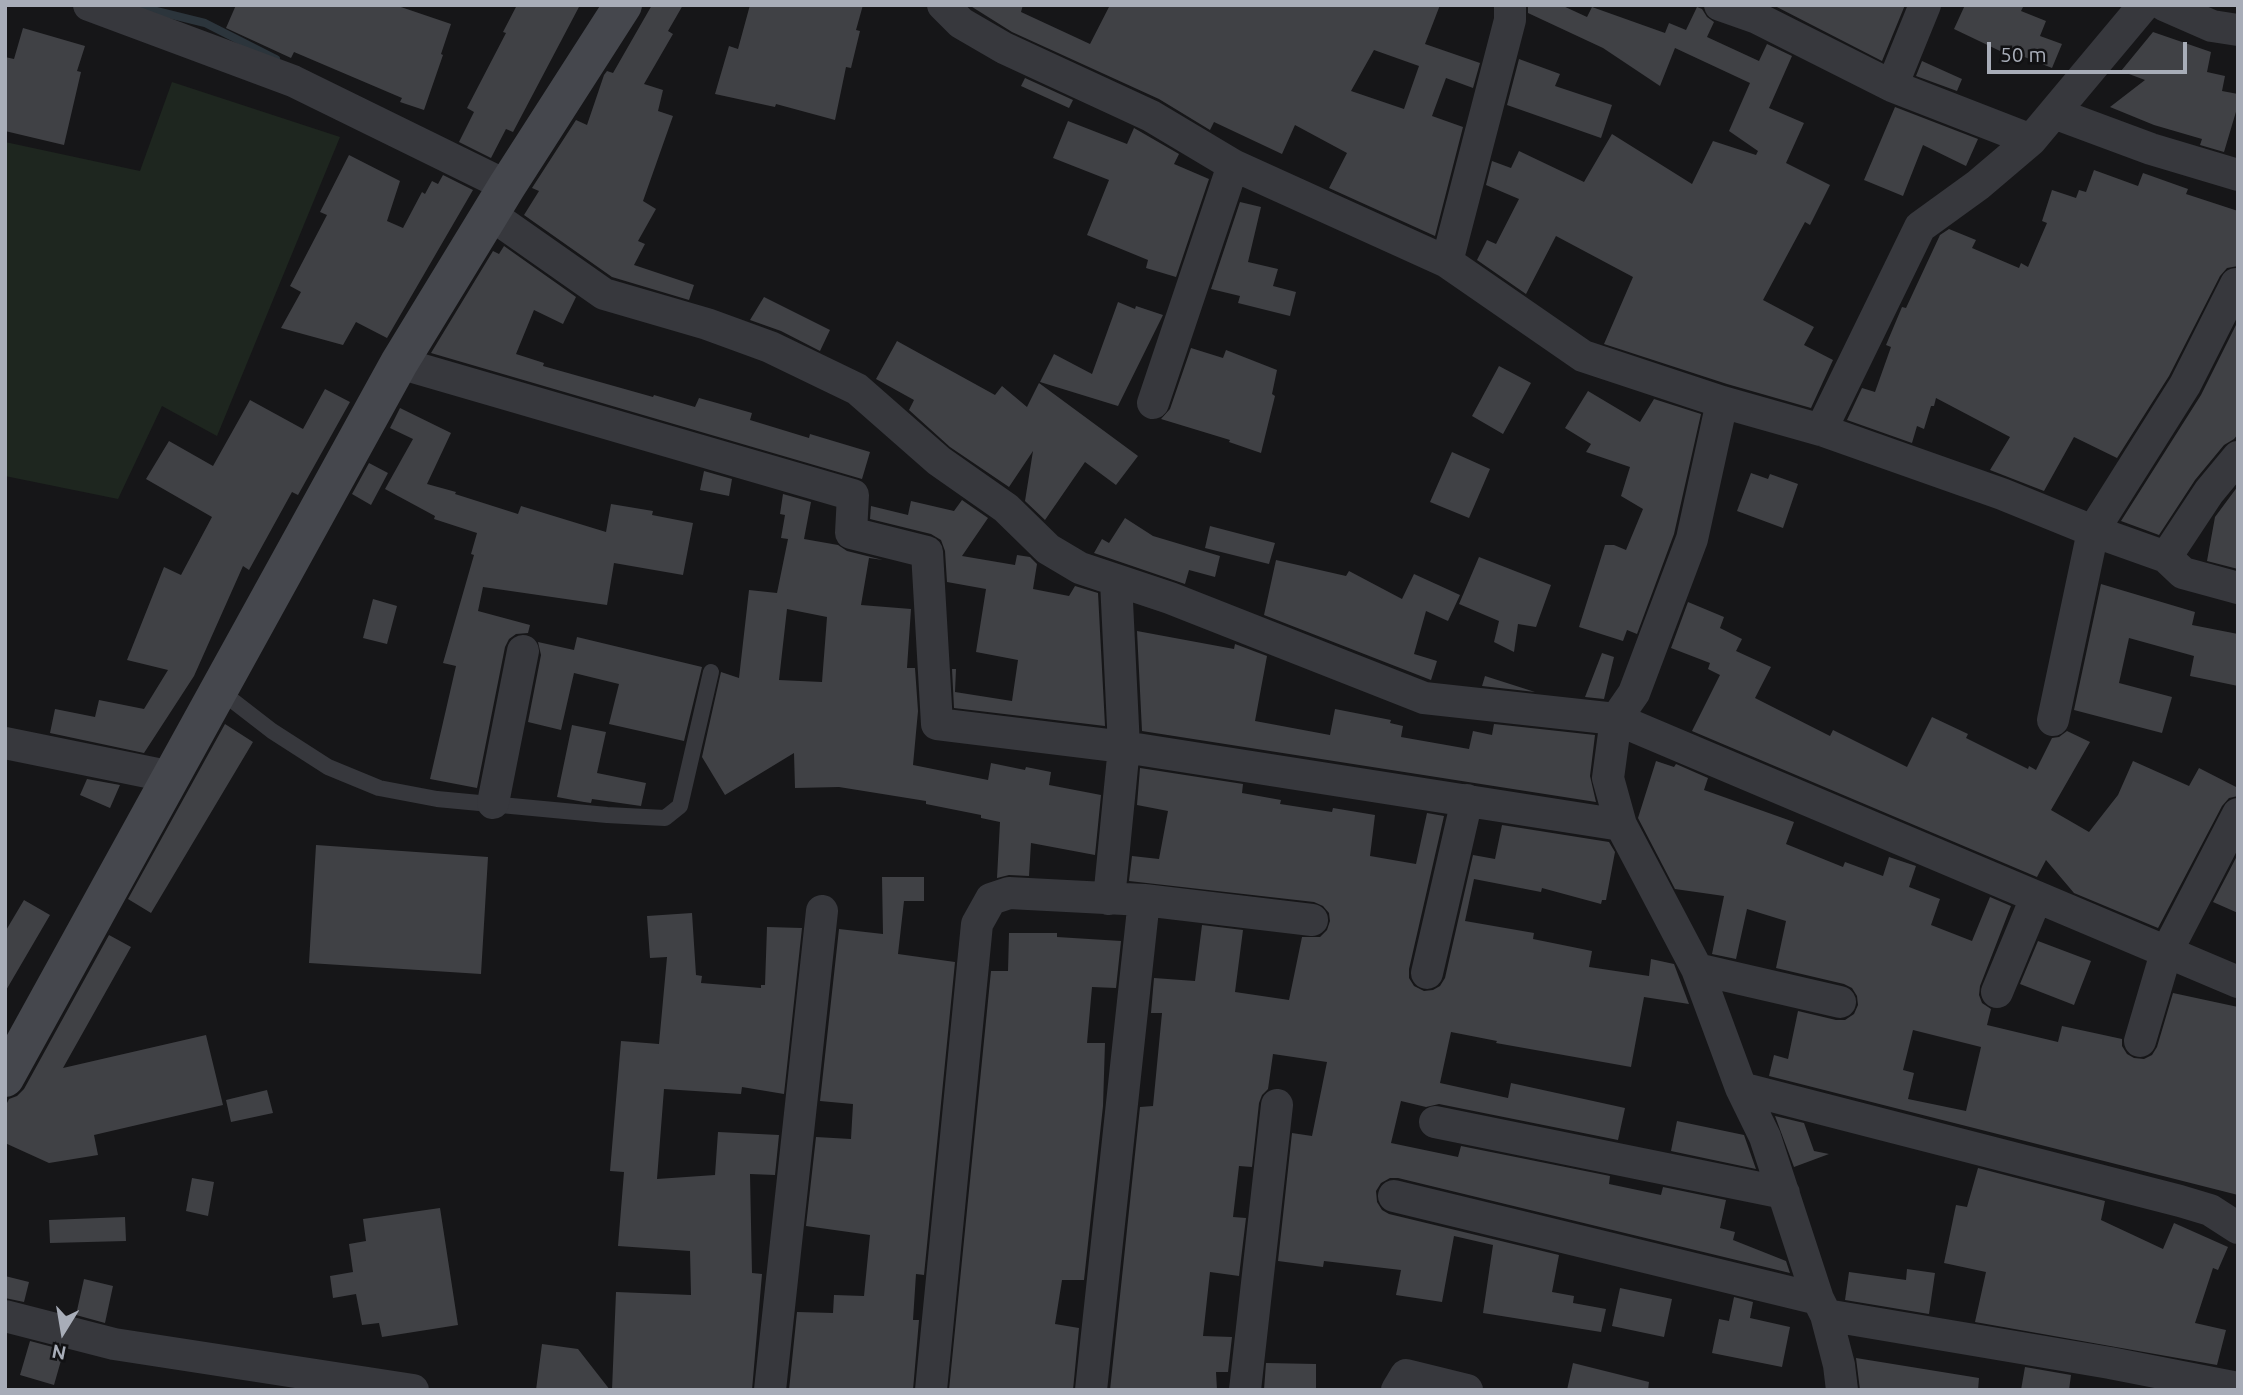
<!DOCTYPE html>
<html>
<head>
<meta charset="utf-8">
<style>
	body { margin:0 }
	#map { position:relative; width:2243px; height:1395px; overflow:hidden; background:#161618; font-family:Ubuntu,sans-serif }
	canvas { display:block }
	.frame { position:absolute; inset:0; border:7px solid #a8adb8; pointer-events:none }
	.north { position:absolute; left:28px; top:1297px; width:70px; height:70px; -webkit-text-stroke:5px #111113; paint-order:stroke; rotate:191deg; font-size:19px; font-weight:700; line-height:28px; text-align:center; color:#a8adb8 }
	.north::after { content:''; display:block; margin:auto; width:24px; height:32px; background:#a8adb8; clip-path:polygon(50% 0,100% 100%,50% 72%,0 100%) }
	.scale { position:absolute; left:1987px; top:42px; width:200px; height:32px; box-sizing:border-box; border:4px solid #a8adb8; border-top:0; padding-left:9px; font-size:21px; line-height:24px; white-space:nowrap; color:#a8adb8; -webkit-text-stroke:5px #111113; paint-order:stroke }
</style>
</head>
<body>
<div id="map">
<canvas width="2243" height="1395"></canvas>
<div class="frame"></div>
<div class="north">N</div>
<div class="scale">50 m</div>
</div>
<script>
const c = document.querySelector('canvas').getContext('2d');
c.lineJoin = 'round';
function paint(path, color) {
  c.fillStyle = color;
  c.fill(path, 'evenodd');
}
function toPath(rows) {
  const path = new Path2D();
  for (const r of rows) {
    path.moveTo(r[0], r[1]);
    for (let i = 2; i < r.length; i += 2) path.lineTo(r[i], r[i + 1]);
  }
  return path;
}
function stroke(path, color, width, dash) {
  c.strokeStyle = color;
  c.lineWidth = width;
  c.lineCap = dash ? 'butt' : 'round';
  c.setLineDash(dash || []);
  c.stroke(path);
}
paint(toPath([
	[172,82,340,137,217,436,162,406,118,499,5,476,5,142,140,171]
]), '#1e261f');
stroke(toPath([
	[136,6,205,23,276,59]
]), '#2c353c', 8);
paint(toPath([
	[236,5,395,5,451,24,441,54,443,55,424,110,400,102,402,98,294,52,291,58,226,28],
	[517,5,580,5,513,132,506,129,491,158,459,142,474,112,467,108,506,33,503,32],
	[652,5,683,5,668,31,673,34,644,84,663,90,658,111,673,116,643,201,656,209,638,241,645,244,634,265,694,285,689,300,612,277,524,215,539,191,532,188,576,120,587,125,604,75,607,71,613,73],
	[750,5,863,5,856,30,860,31,851,68,846,67,835,120,776,104,775,107,715,94,729,46,738,49],
	[969,5,1023,5,1021,12,1090,44,1110,5,1440,5,1425,44,1480,63,1473,88,1446,78,1432,116,1463,127,1435,236,1329,188,1347,153,1295,125,1282,154,1214,122,1210,130,1159,99,1012,32],
	[1374,50,1419,66,1404,109,1351,91],
	[1528,5,1561,5,1587,17,1592,7,1665,33,1669,23,1686,30,1697,7,1702,9,1707,17,1714,22,1707,37,1759,61,1767,44,1792,56,1769,108,1804,123,1786,163,1830,185,1810,225,1805,222,1763,300,1814,327,1804,345,1833,360,1811,408,1727,384,1604,344,1633,277,1556,236,1526,294,1477,260,1487,240,1496,244,1519,199,1486,185,1492,161,1511,168,1519,151,1584,182,1612,134,1692,184,1713,141,1756,155,1758,151,1729,131,1750,83,1675,48,1660,86,1603,48,1528,13],
	[1773,5,1905,5,1882,61],
	[1965,5,2024,5,2021,11,2046,21,2040,36,2062,44,2052,68,2002,48,2000,51,1954,29],
	[23,28,85,46,77,71,81,72,64,145,5,131,5,57,14,59],
	[2153,32,2211,52,2207,72,2225,76,2222,91,2238,94,2238,105,2224,152,2200,145,2202,139,2154,125,2110,107,2145,80,2121,71],
	[1519,59,1560,74,1555,86,1612,105,1601,138,1507,105],
	[1922,61,1962,79,1957,91,1916,76],
	[1025,78,1073,100,1069,108,1021,86],
	[1895,107,1978,139,1966,166,1923,145,1903,196,1864,180],
	[1068,121,1127,144,1134,128,1179,154,1174,164,1209,179,1176,277,1146,268,1148,260,1087,235,1109,180,1053,158],
	[349,155,400,181,387,221,403,228,422,192,425,194,432,181,438,184,443,175,473,190,387,338,356,322,343,345,281,328,301,292,290,286,327,215,320,212],
	[2094,170,2138,186,2143,173,2188,189,2186,194,2238,211,2238,266,2227,268,2220,276,2169,376,2117,458,2074,437,2044,491,1990,470,2010,437,1936,398,1934,406,1931,406,1924,429,1917,426,1912,443,1847,420,1862,388,1875,392,1891,347,1886,345,1902,307,1906,308,1940,235,1949,229,1976,240,1972,248,2019,268,2021,263,2028,267,2047,223,2042,221,2052,190,2076,198,2079,190,2086,192],
	[1240,202,1261,207,1248,262,1278,269,1273,286,1296,292,1290,316,1238,303,1240,296,1211,289],
	[504,246,576,297,563,324,534,310,516,354,544,363,543,366,653,397,654,395,695,407,699,398,717,403,752,413,750,420,809,438,810,434,870,452,862,479,431,353,493,251,499,254],
	[764,297,830,330,820,351,781,331,750,320],
	[1118,302,1135,309,1136,306,1163,315,1118,406,1040,382,1054,354,1092,374],
	[2238,321,2238,434,2234,439,2224,445,2195,480,2159,535,2121,521,2201,395],
	[897,341,995,395,1002,386,1027,407,1039,383,1138,456,1116,485,1085,462,1045,520,1025,501,1033,451,1009,487,950,447,909,410,914,400,876,379],
	[1191,348,1223,358,1226,350,1277,370,1272,394,1275,396,1261,453,1229,442,1230,440,1161,419,1170,409],
	[1499,366,1531,383,1503,434,1472,416],
	[325,389,350,402,298,495,292,492,249,570,243,566,194,676,144,753,50,733,55,709,95,717,99,700,144,709,168,670,127,660,164,567,181,575,212,517,146,479,169,441,213,466,250,400,303,429],
	[1588,391,1640,422,1654,399,1701,414,1674,534,1637,634,1627,630,1623,641,1579,627,1605,545,1614,545,1626,550,1643,509,1621,496,1630,467,1586,452,1591,444,1565,428],
	[400,408,451,433,427,484,456,492,455,494,518,514,521,506,606,532,611,504,653,511,652,515,693,523,683,575,614,563,607,605,483,587,478,611,530,625,528,633,516,634,509,639,505,647,477,788,430,779,456,666,443,663,474,555,471,554,477,533,434,519,435,516,385,489,413,439,390,428],
	[1452,452,1490,469,1469,518,1430,502],
	[369,463,388,473,371,505,352,494],
	[704,471,732,479,729,496,700,490],
	[1751,473,1768,479,1770,474,1798,484,1783,528,1737,511],
	[2238,486,2238,569,2207,561,2215,517],
	[783,494,811,502,804,539,838,545,847,551,883,560,869,558,861,605,911,609,907,668,915,668,918,711,913,765,988,780,991,763,1025,770,1026,767,1051,772,1049,785,1101,795,1095,855,1031,843,1029,876,1009,875,997,878,1000,822,981,818,981,815,926,804,926,801,839,787,795,788,794,753,725,795,702,757,721,672,739,678,749,590,777,593,788,539,781,538,785,515,780,514],
	[787,609,827,617,822,682,779,680],
	[962,500,988,518,962,556,1015,565,1017,555,1030,557,1037,564,1033,589,1069,596,1075,586,1098,593,1105,726,954,708,952,669,956,669,955,692,1012,701,1018,660,976,652,986,589,947,582,945,551,941,540,931,534,870,519,871,506,908,515,911,501,954,511],
	[1125,518,1153,536,1220,556,1215,577,1189,570,1185,584,1094,553,1102,539,1109,543],
	[1210,526,1275,543,1269,564,1205,548],
	[1479,557,1551,585,1536,627,1518,624,1514,652,1494,642,1499,621,1459,604],
	[1276,560,1346,576,1349,571,1402,599,1414,574,1460,595,1448,621,1426,611,1414,654,1437,661,1431,680,1264,615],
	[2101,584,2195,612,2192,625,2238,634,2238,686,2190,676,2194,656,2129,638,2119,683,2172,697,2162,733,2074,710],
	[373,599,397,606,387,644,363,638],
	[1688,602,1724,617,1720,628,1742,639,1736,651,1771,667,1755,698,1830,736,1833,730,1907,767,1932,717,1968,734,1966,738,2028,769,2029,766,2036,770,2052,738,2059,737,2067,731,2090,742,2051,810,2089,832,2118,795,2133,761,2189,786,2199,768,2238,788,2238,796,2229,798,2222,806,2158,928,2074,893,2046,860,2037,877,1692,731,1720,675,1708,669,1710,663,1671,648],
	[1137,631,1234,649,1235,644,1267,656,1255,721,1330,735,1335,709,1391,720,1390,723,1403,726,1401,737,1469,749,1473,731,1492,735,1494,724,1595,735,1590,776,1596,802,1142,731],
	[577,637,702,667,684,741,609,724,619,684,574,673,561,730,528,722,541,655,538,642,574,650],
	[1602,653,1614,657,1604,699,1585,697],
	[1485,676,1535,692,1482,686],
	[225,724,253,742,151,913,128,899],
	[572,725,606,732,597,773,646,783,641,806,592,799,591,803,584,802,557,797],
	[1656,761,1674,767,1676,764,1708,778,1704,790,1794,822,1786,844,1843,867,1845,862,1883,876,1889,857,1916,866,1909,887,1940,899,1931,925,1972,941,1990,897,2011,906,1980,986,1979,995,1982,1003,1991,1009,1987,1025,2058,1042,2062,1026,2122,1039,2122,1046,2127,1054,2134,1058,2144,1059,2152,1055,2157,1047,2173,993,2238,1007,2238,1195,1769,1076,1774,1055,1788,1059,1798,1011,1836,1020,1845,1020,1854,1014,1858,1005,1857,996,1852,988,1844,984,1776,968,1786,921,1747,909,1736,959,1712,954,1724,896,1675,889,1638,818],
	[1913,1030,1981,1047,1966,1111,1908,1099,1914,1073,1903,1070],
	[1140,768,1243,784,1242,793,1281,800,1280,804,1332,812,1333,808,1375,815,1370,856,1416,864,1427,813,1444,816,1409,969,1409,978,1414,986,1424,991,1433,990,1440,986,1445,978,1473,855,1495,859,1502,825,1609,842,1615,852,1606,900,1602,900,1601,904,1542,888,1541,892,1474,879,1465,921,1534,933,1533,939,1592,951,1589,967,1649,976,1651,959,1674,964,1689,1004,1644,997,1631,1067,1496,1043,1497,1041,1451,1032,1440,1083,1508,1098,1511,1083,1625,1108,1618,1140,1439,1104,1426,1107,1401,1101,1391,1143,1458,1157,1461,1146,1610,1176,1609,1184,1661,1195,1663,1187,1726,1200,1720,1228,1735,1232,1733,1240,1786,1261,1790,1273,1398,1178,1390,1178,1381,1183,1376,1191,1377,1202,1382,1210,1389,1214,1559,1255,1552,1292,1574,1296,1573,1303,1606,1309,1601,1332,1483,1313,1493,1245,1454,1236,1442,1302,1396,1295,1401,1270,1324,1261,1323,1267,1278,1261,1292,1133,1312,1136,1327,1062,1273,1054,1268,1089,1262,1095,1259,1103,1252,1167,1239,1166,1233,1217,1246,1218,1239,1276,1210,1272,1203,1336,1232,1337,1228,1372,1216,1372,1217,1390,1110,1390,1140,1107,1153,1106,1162,1013,1151,1013,1154,978,1195,981,1202,925,1243,930,1235,992,1289,1000,1302,937,1320,937,1327,930,1330,921,1329,913,1323,906,1314,902,1129,881,1132,856,1159,859,1168,811,1137,805],
	[87,779,120,785,110,808,80,795],
	[316,845,488,857,481,974,309,963],
	[2238,854,2238,913,2213,902],
	[882,877,924,877,924,901,904,901,898,954,955,962,924,1275,916,1274,913,1320,919,1320,913,1390,789,1390,797,1312,833,1313,834,1295,864,1296,870,1235,806,1226,816,1137,851,1139,853,1104,820,1101,839,929,883,934],
	[24,900,50,915,5,992,5,932],
	[692,913,696,975,702,976,701,983,761,988,761,985,765,985,767,927,802,928,784,1094,742,1087,741,1094,664,1089,657,1179,715,1175,718,1132,779,1135,775,1175,750,1174,752,1273,762,1274,752,1390,612,1390,616,1292,691,1295,690,1251,618,1246,624,1172,610,1171,621,1041,659,1044,667,957,650,958,647,916],
	[1009,933,1057,933,1057,937,1121,941,1116,988,1092,987,1087,1043,1105,1043,1103,1106,1084,1280,1062,1280,1055,1324,1079,1328,1073,1390,949,1390,991,971,1008,971],
	[109,935,131,947,63,1068,206,1035,223,1105,94,1135,98,1155,49,1163,5,1143,5,1107,9,1099,17,1096,24,1089],
	[2038,941,2091,961,2074,1005,2020,984],
	[267,1090,273,1113,231,1122,226,1100],
	[1775,1116,1804,1123,1814,1151,1829,1154,1794,1167],
	[1677,1121,1744,1135,1756,1169,1671,1151],
	[1978,1168,2105,1201,2101,1220,2163,1249,2174,1223,2228,1247,2218,1270,2213,1268,2195,1323,2226,1330,2217,1365,1975,1322,1986,1272,1944,1263,1956,1205,1967,1207],
	[192,1178,214,1182,208,1216,186,1211],
	[440,1208,458,1325,382,1337,379,1323,362,1325,356,1294,333,1298,330,1276,353,1272,349,1244,366,1241,363,1219],
	[125,1217,126,1241,50,1243,49,1220],
	[1907,1269,1935,1273,1929,1314,1845,1300,1849,1272,1906,1280],
	[5,1276,29,1282,24,1302,5,1298],
	[84,1279,113,1286,105,1323,76,1315],
	[1620,1288,1672,1299,1664,1337,1612,1326],
	[1734,1297,1753,1302,1750,1318,1790,1327,1782,1367,1712,1353,1719,1319,1729,1321],
	[30,1341,64,1350,54,1385,20,1375],
	[542,1344,578,1349,610,1390,536,1390],
	[1856,1358,1979,1378,1978,1390,1860,1390],
	[1266,1363,1316,1364,1316,1390,1264,1390],
	[1573,1363,1649,1382,1648,1390,1567,1390],
	[2025,1367,2071,1375,2069,1390,2021,1390]
]), '#404145');
stroke(toPath([
	[219,690,272,731,328,767,379,788,437,799,607,815,665,818,680,806,711,672]
]), '#37383d', 16);
stroke(toPath([
	[89,5,293,81,507,186],
	[943,5,961,23,1004,48,1151,116,1233,165,1447,262,1583,356,1722,402,1821,430,2002,494,2093,531,2166,557,2183,573,2238,588],
	[1720,5,1757,18,1892,86,2031,140],
	[2164,5,2212,26,2238,30],
	[1892,86,1925,5],
	[2054,113,2151,149,2238,175],
	[490,214,604,294,707,324,770,347,857,389,939,461,1006,508,1048,549,1080,568,1170,598,1424,698,1616,719,2238,982],
	[1447,262,1510,20,1510,5],
	[399,363,853,495,851,533,927,552,937,724,1124,747,1621,825],
	[1722,402,1692,539,1634,693,1616,719,1608,778,1621,825,1697,969,1741,1088,1765,1137,1818,1299,1826,1315,1839,1365,1842,1390],
	[1153,403,1233,165],
	[1821,430,1920,227,1978,185,2031,140,2144,5],
	[2166,557,2209,492,2238,457],
	[2053,720,2093,531,2185,385,2236,284],
	[5,743,172,777],
	[493,803,523,651],
	[1109,899,1124,747,1116,581],
	[1697,969,1840,1002],
	[1427,973,1467,800],
	[1997,992,2036,898],
	[2140,1041,2166,953,2238,814],
	[1741,1088,2180,1201,2210,1210,2238,1228],
	[1435,1122,1784,1193],
	[1394,1196,1818,1299],
	[1826,1315,2110,1363,2238,1388],
	[5,1316,114,1344,413,1390],
	[770,1390,822,911],
	[931,1390,977,924,991,899,1009,893,1144,900,1312,920],
	[1091,1390,1144,900],
	[1245,1390,1277,1105],
	[1397,1390,1406,1375,1467,1390]
]), '#37383d', 32);
stroke(toPath([
	[5,1078,399,363,507,186,623,5]
]), '#45474d', 38);
</script>
</body>
</html>
